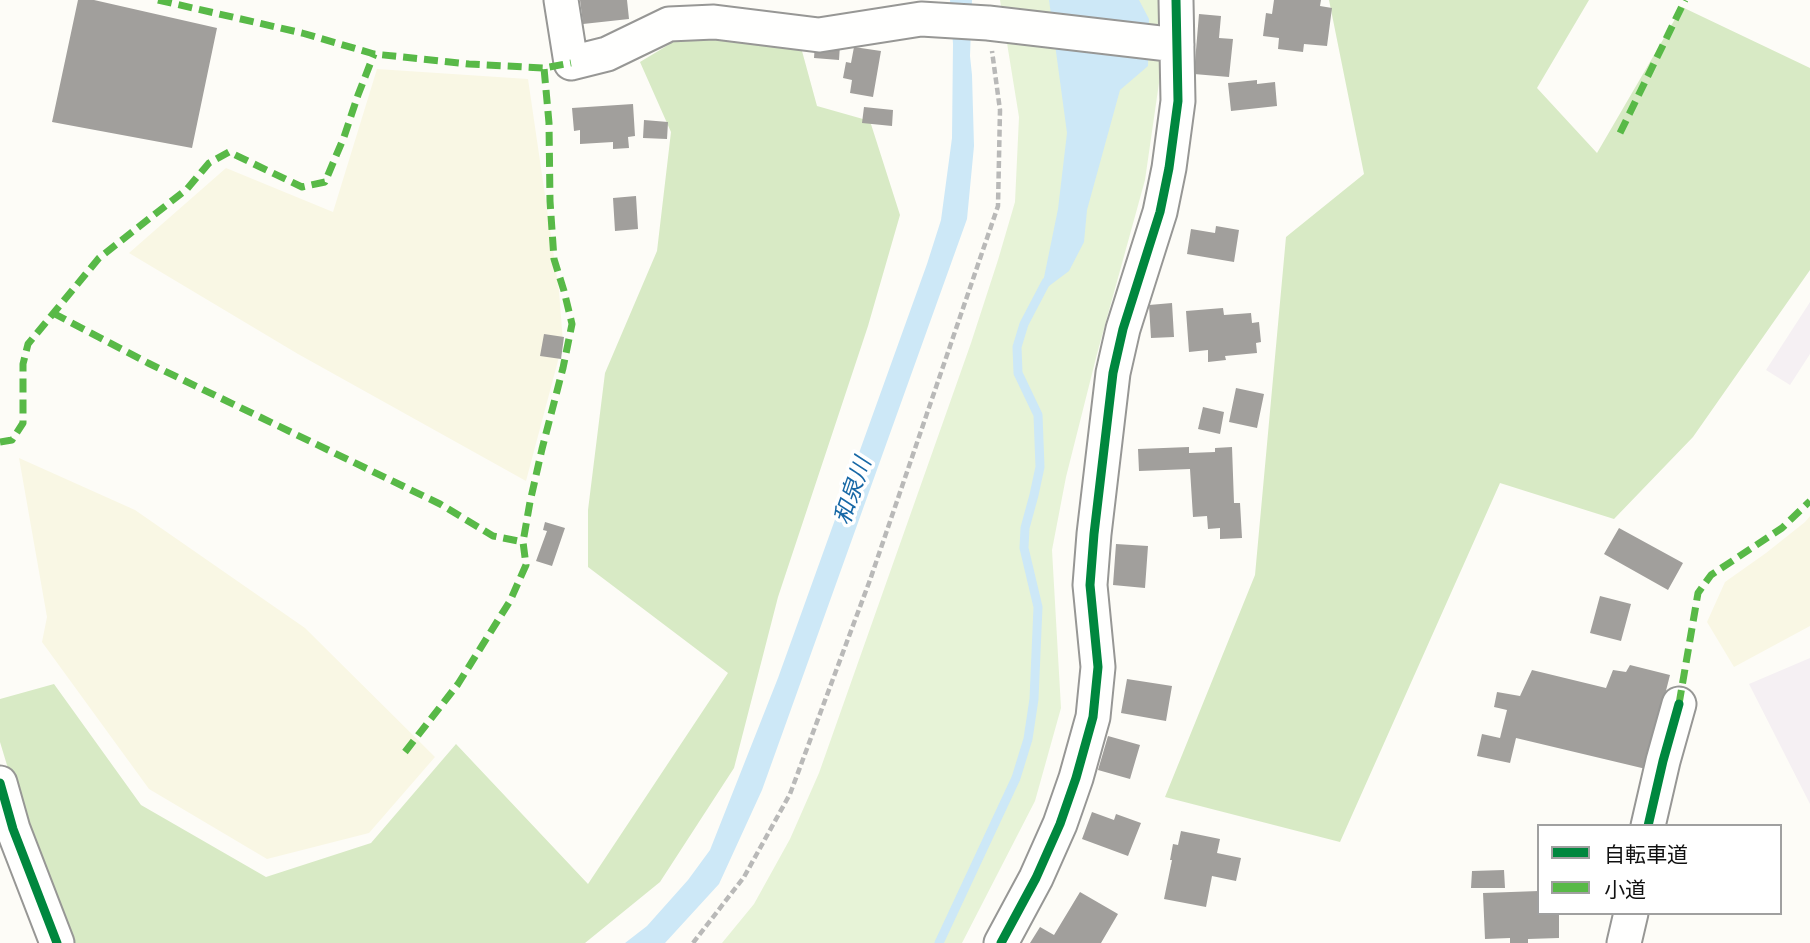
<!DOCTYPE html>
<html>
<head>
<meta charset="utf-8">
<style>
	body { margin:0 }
	#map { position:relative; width:1810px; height:943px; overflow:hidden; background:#fdfcf7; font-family:"Playfair Display","Noto Sans JP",serif }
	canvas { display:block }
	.legend { position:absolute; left:1537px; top:824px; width:245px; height:91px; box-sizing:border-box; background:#fff; border:2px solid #a0a0a0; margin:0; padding:9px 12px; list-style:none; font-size:21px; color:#111 }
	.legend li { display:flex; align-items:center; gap:14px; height:35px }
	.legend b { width:35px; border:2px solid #a0a0a0 }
</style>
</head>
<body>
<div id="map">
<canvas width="1810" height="943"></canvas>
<ul class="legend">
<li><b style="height:9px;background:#00873e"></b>自転車道</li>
<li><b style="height:9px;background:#58b947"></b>小道</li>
</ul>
</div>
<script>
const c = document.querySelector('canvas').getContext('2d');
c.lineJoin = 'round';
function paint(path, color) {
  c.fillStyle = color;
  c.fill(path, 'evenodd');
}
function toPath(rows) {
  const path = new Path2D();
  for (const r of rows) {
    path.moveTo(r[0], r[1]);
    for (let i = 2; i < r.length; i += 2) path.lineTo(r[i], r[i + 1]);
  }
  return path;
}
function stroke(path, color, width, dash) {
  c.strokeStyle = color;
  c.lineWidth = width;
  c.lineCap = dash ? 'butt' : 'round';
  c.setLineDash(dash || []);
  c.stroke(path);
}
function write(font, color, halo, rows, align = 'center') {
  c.font = font + ' "Playfair Display","Noto Sans JP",serif';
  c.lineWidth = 7;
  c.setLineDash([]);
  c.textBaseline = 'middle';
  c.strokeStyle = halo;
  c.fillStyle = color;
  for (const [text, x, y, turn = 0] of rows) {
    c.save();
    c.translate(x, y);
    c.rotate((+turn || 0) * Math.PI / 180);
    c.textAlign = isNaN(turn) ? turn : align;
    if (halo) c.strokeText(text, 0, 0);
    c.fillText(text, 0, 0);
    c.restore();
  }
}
paint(toPath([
	[1810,302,1810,354,1790,385,1766,370],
	[1810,658,1810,804,1749,684]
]), '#f5f0f3');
paint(toPath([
	[377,69,528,79,559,291,563,342,526,481,298,354,129,253,226,168,333,212],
	[19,458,135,510,305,628,435,757,369,833,267,859,149,789,42,642,47,617],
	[1810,516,1810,626,1734,667,1707,622,1725,582,1766,553,1805,522]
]), '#f9f7e4');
paint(toPath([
	[1000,0,1161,0,1160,76,1145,180,1097,354,1066,477,1052,550,1061,708,1035,801,962,943,722,943,754,904,790,839,819,773,971,343,998,260,1015,202,1019,117]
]), '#e7f3d7');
paint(toPath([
	[1329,0,1589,0,1537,88,1597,153,1682,7,1810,68,1810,270,1693,437,1614,519,1500,483,1340,842,1165,797,1255,575,1286,237,1364,174],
	[683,36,799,40,817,106,870,121,900,215,868,326,778,597,734,768,660,882,585,943,64,943,42,881,0,742,0,699,54,684,141,805,266,877,371,843,456,744,588,884,728,673,588,567,588,510,605,373,657,251,671,132,640,62]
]), '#d8eac5');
paint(toPath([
	[950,0,972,0,970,56,972,75,974,146,967,219,762,790,719,884,665,943,625,943,647,926,688,880,710,850,778,678,927,264,941,220,952,138,953,44],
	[1049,0,1139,0,1149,19,1148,66,1120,90,1087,210,1084,242,1069,271,1041,292,1058,209,1067,133]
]), '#cde8f7');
stroke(toPath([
	[939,943,1016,778,1028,739,1034,699,1038,607,1024,548,1025,528,1034,495,1040,467,1038,415,1018,373,1017,347,1024,324,1046,282]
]), '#cde8f7', 9);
paint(toPath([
	[78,0,94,0,217,28,192,148,52,122],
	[580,0,627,0,629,19,583,24],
	[1274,0,1321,0,1320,6,1332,8,1327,46,1304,44,1303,52,1278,49,1279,38,1263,36,1266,13,1272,14],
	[1199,14,1221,16,1219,38,1233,39,1229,77,1194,74],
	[815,43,840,45,839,60,814,58],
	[854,47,881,51,873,97,850,93,852,80,843,78,846,62,851,63],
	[1257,80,1257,84,1275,82,1277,106,1231,111,1228,83],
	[633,104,635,136,628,137,629,148,613,149,613,142,580,144,580,130,574,131,572,108],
	[864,107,893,110,892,126,862,123],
	[644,120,668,122,667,139,643,138],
	[636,196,638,229,615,231,613,198],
	[1216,226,1239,230,1234,262,1187,254,1191,229,1215,233],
	[1172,303,1174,337,1151,338,1149,305],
	[1223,308,1224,315,1251,313,1252,323,1259,322,1261,342,1256,343,1257,353,1225,356,1226,360,1208,362,1208,350,1189,352,1186,311],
	[544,334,564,337,561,359,540,356],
	[1236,388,1264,394,1257,428,1229,422],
	[1203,407,1224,412,1220,434,1198,429],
	[1189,447,1189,453,1215,452,1215,448,1232,447,1234,503,1240,503,1242,538,1220,539,1220,528,1208,529,1207,516,1193,517,1190,469,1139,471,1138,449],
	[545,522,565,528,552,566,536,561,547,531,543,530],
	[1619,528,1683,563,1668,590,1604,554],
	[1116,544,1148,546,1145,588,1113,585],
	[1600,596,1631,604,1621,641,1590,633],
	[1630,665,1670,675,1646,769,1516,738,1510,763,1477,756,1482,734,1500,738,1507,710,1494,707,1497,692,1520,696,1532,670,1606,688,1613,670,1626,672],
	[1127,679,1172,686,1166,721,1121,713],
	[1108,736,1140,745,1130,779,1098,770],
	[1092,812,1114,820,1116,814,1141,823,1128,856,1082,839],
	[1181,831,1220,839,1217,853,1241,858,1236,881,1212,876,1206,907,1164,899,1172,860,1170,860,1173,844,1178,845],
	[1504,870,1505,888,1471,888,1472,871],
	[1539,891,1539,913,1559,913,1559,938,1528,939,1528,943,1510,943,1510,938,1485,939,1483,893],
	[1080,892,1118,914,1101,943,1030,943,1040,927,1054,935]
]), '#a19f9c');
const minor = toPath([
	[561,0,571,63,607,54,669,24,714,22,819,35,921,19,988,23,1177,45],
	[0,783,13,829,57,943],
	[1648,826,1663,761,1679,704],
	[1001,943,1036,878,1060,824,1076,778,1093,717,1098,667,1090,585,1094,534,1113,373,1123,329,1160,212,1169,168,1178,101,1176,0],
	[1624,943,1631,913]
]);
stroke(minor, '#979795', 37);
stroke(toPath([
	[693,943,744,877,790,794,870,580,998,206,1000,110,992,51]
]), '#b9b9b8', 4.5, [7, 3.5]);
stroke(minor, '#fffffe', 33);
stroke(toPath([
	[158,0,302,33,374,54,469,64,544,68,571,63],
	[1620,133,1685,0],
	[53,313,148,363,440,504,493,536,523,542],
	[0,442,12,440,23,423,23,364,28,344,99,258,187,189,209,163,229,152,302,187,325,182,344,137,358,95,374,54],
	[1679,704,1698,593,1711,575,1782,528,1810,501],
	[405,752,458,684,510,601,526,565,523,542,530,502,542,449,563,368,572,324,564,291,554,259,550,201,549,123,544,68]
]), '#58b947', 7, [14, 7]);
stroke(toPath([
	[0,783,13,829,57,943],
	[1648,826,1663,761,1679,704],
	[1001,943,1036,878,1060,824,1076,778,1093,717,1098,667,1090,585,1094,534,1113,373,1123,329,1160,212,1169,168,1178,101,1176,0]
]), '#00873e', 9);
write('italic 23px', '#1768a6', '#fff', [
	["和泉川",853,491,-71]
]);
</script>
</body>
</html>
